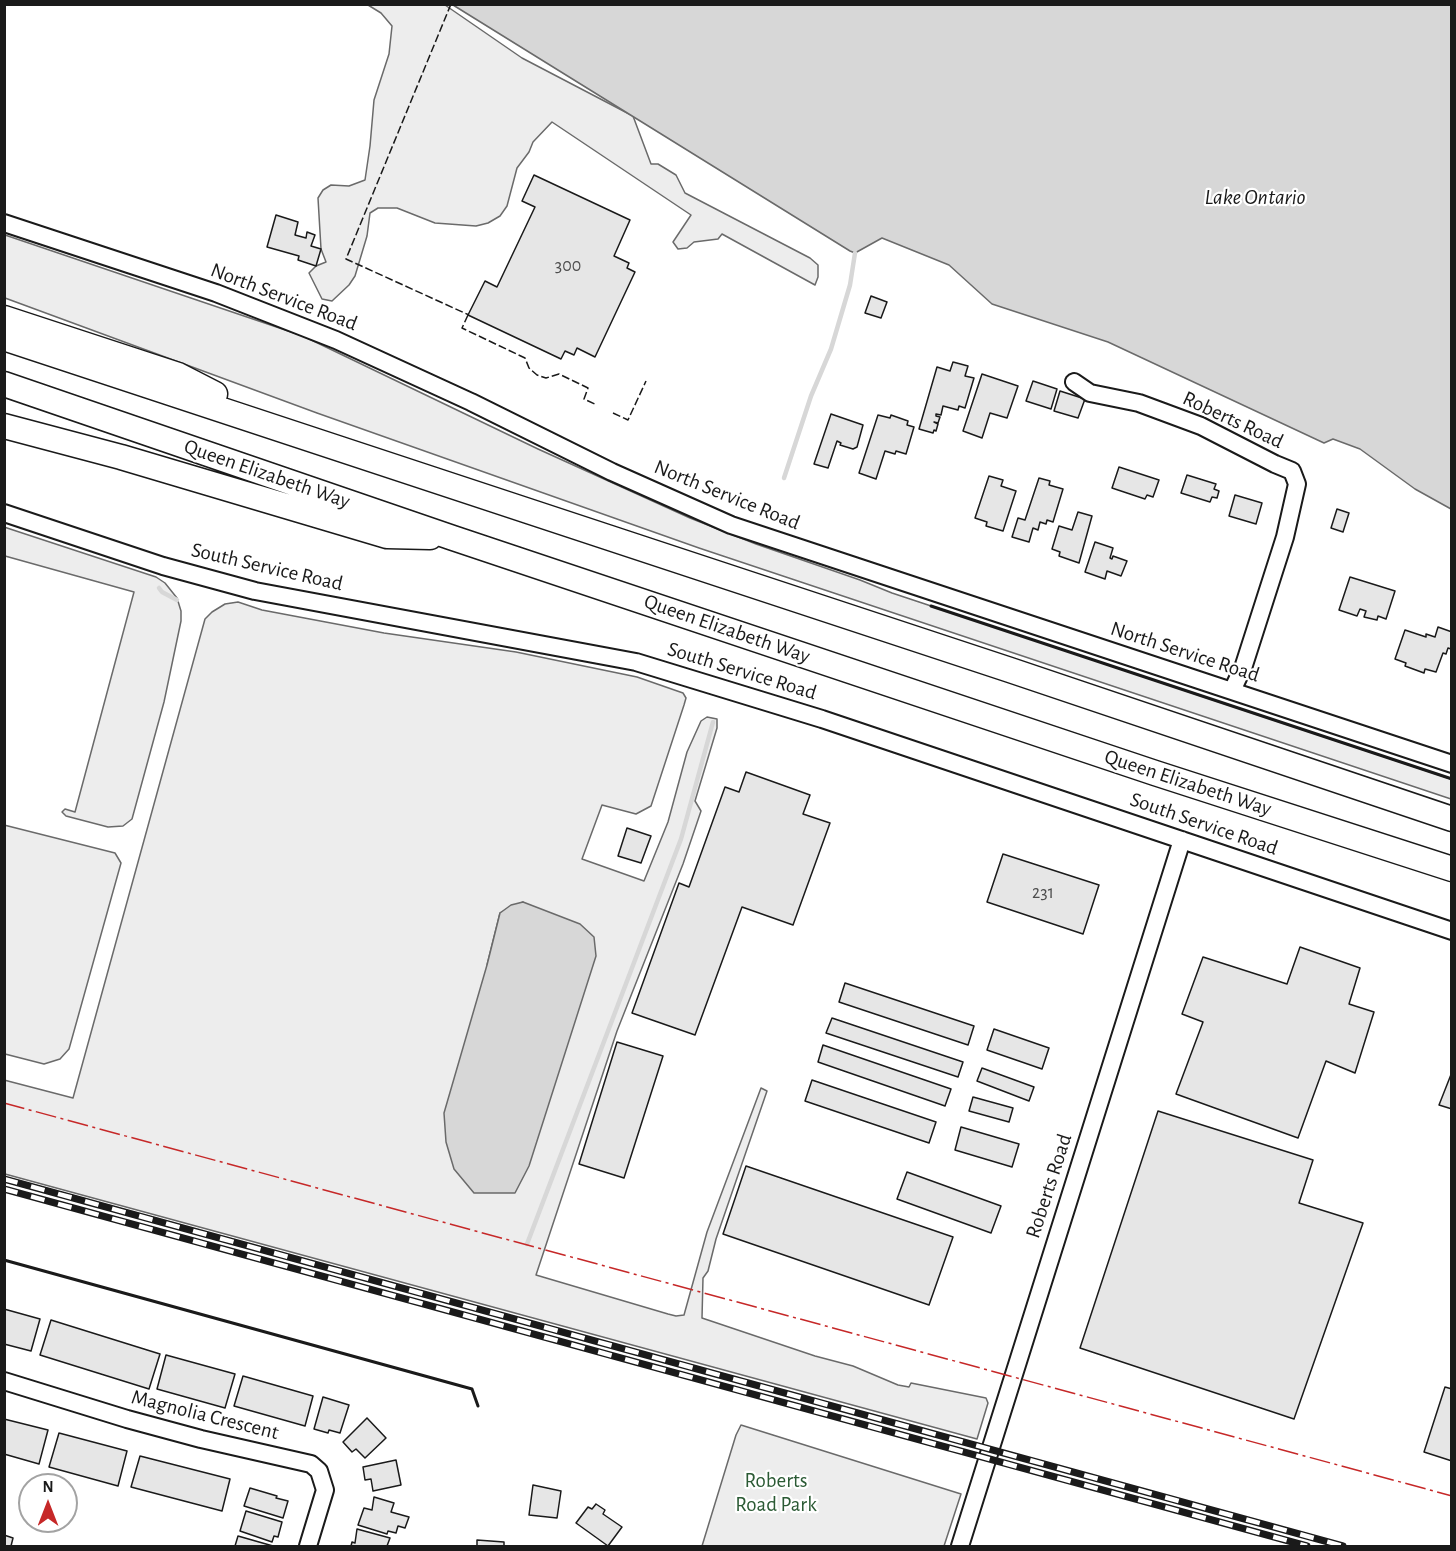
<!DOCTYPE html>
<html>
<head>
<meta charset="utf-8">
<style>
	body { margin:0 }
	#map { position:relative; width:1456px; height:1551px; overflow:hidden; background:#fff; font-family:"Alegreya Sans",sans-serif }
	canvas { display:block }
	.frame { position:absolute; inset:0; border:6px solid #1a1a1a; pointer-events:none }
	.north { position:absolute; left:18px; top:1473px; width:60px; height:60px; box-sizing:border-box; background:#fff; border:2px solid #a3a3a3; border-radius:50%; rotate:0deg; font-size:16px; font-weight:700; line-height:24px; text-align:center; color:#1a1a1a }
	.north::after { content:''; display:block; margin:auto; width:21px; height:27px; background:#c62828; clip-path:polygon(50% 0,100% 100%,50% 72%,0 100%) }
</style>
</head>
<body>
<div id="map">
<canvas width="1456" height="1551"></canvas>
<div class="frame"></div>
<div class="north">N</div>
</div>
<script>
const c = document.querySelector('canvas').getContext('2d');
c.lineJoin = 'round';
function paint(path, color) {
  c.fillStyle = color;
  c.fill(path, 'evenodd');
}
function toPath(rows) {
  const path = new Path2D();
  for (const r of rows) {
    path.moveTo(r[0], r[1]);
    for (let i = 2; i < r.length; i += 2) path.lineTo(r[i], r[i + 1]);
  }
  return path;
}
function stroke(path, color, width, dash) {
  c.strokeStyle = color;
  c.lineWidth = width;
  c.lineCap = dash ? 'butt' : 'round';
  c.setLineDash(dash || []);
  c.stroke(path);
}
function write(font, color, halo, rows, align = 'center') {
  c.font = font + ' "Alegreya Sans",sans-serif';
  c.lineWidth = 4.5;
  c.setLineDash([]);
  c.textBaseline = 'middle';
  c.strokeStyle = halo;
  c.fillStyle = color;
  for (const [text, x, y, turn = 0] of rows) {
    c.save();
    c.translate(x, y);
    c.rotate((+turn || 0) * Math.PI / 180);
    c.textAlign = isNaN(turn) ? turn : align;
    if (halo) c.strokeText(text, 0, 0);
    c.fillText(text, 0, 0);
    c.restore();
  }
}
const green = toPath([
	[368,5,445,5,522,58,633,116,651,164,658,164,676,175,685,193,810,258,818,265,818,277,815,285,722,234,718,239,694,242,687,248,678,249,673,242,691,215,552,122,533,142,529,152,517,168,507,206,500,216,488,223,476,226,435,223,397,208,378,208,370,213,367,236,355,276,349,285,332,301,322,299,309,273,316,266,326,262,321,249,318,198,323,190,331,185,349,186,365,180,370,146,374,100,389,54,392,26,381,13,368,5],
	[5,235,303,336,538,449,690,518,756,544,860,580,892,593,1451,779,1451,799,699,548,317,413,5,298,5,235],
	[4,527,156,577,165,583,177,598,181,611,181,621,164,702,132,819,123,826,108,827,66,816,62,812,65,809,75,812,134,592,5,556,4,527],
	[238,602,262,610,384,633,516,652,637,677,683,693,686,698,684,705,651,806,636,814,602,805,582,859,644,881,668,822,687,752,701,721,707,717,717,719,717,728,695,801,701,811,683,864,617,1031,536,1275,668,1314,676,1316,684,1315,707,1232,761,1088,767,1091,716,1239,708,1271,703,1278,702,1318,815,1356,853,1366,898,1385,909,1387,911,1383,986,1398,988,1403,977,1439,5,1174,4,1080,73,1098,205,619,212,612,225,604,238,602],
	[523,902,487,965,500,913,523,902],
	[4,825,115,853,121,863,69,1049,60,1059,44,1064,5,1054,4,825],
	[741,1425,961,1494,944,1546,702,1546,736,1435,741,1425]
]);
paint(green, '#ededed');
stroke(green, '#6a6a6a', 1.5);
const water = toPath([
	[453,5,1451,5,1451,509,1415,489,1360,449,1333,439,1324,443,1108,342,992,304,949,265,882,238,855,253,850,251,453,5],
	[523,902,580,924,594,937,596,956,529,1166,515,1193,474,1193,454,1169,446,1142,444,1113,487,965,500,913,511,905,523,902]
]);
paint(water, '#d7d7d7');
stroke(water, '#6a6a6a', 1.5);
stroke(toPath([
	[784,478,811,396,831,349,850,285,855,253],
	[159,588,162,592,177,600],
	[527,1244,681,839,713,722]
]), '#d7d7d7', 4.5);
const building = toPath([
	[534,175,630,220,614,256,629,263,627,268,635,272,595,357,577,348,574,355,565,351,561,359,468,315,485,281,497,287,535,207,522,201,534,175],
	[276,215,298,222,295,235,306,238,307,232,315,235,311,246,321,249,316,266,298,260,299,256,267,247,276,215],
	[871,296,887,302,881,318,865,313,871,296],
	[953,362,968,366,965,376,974,378,965,408,959,406,958,410,943,406,941,415,936,414,936,416,940,417,938,423,934,422,938,424,936,431,934,430,933,433,919,429,937,367,950,371,953,362],
	[982,374,1018,386,1007,418,990,413,982,438,963,431,982,374],
	[1033,381,1057,389,1051,409,1026,401,1033,381],
	[1060,391,1085,399,1078,418,1054,411,1060,391],
	[831,414,863,425,857,447,853,449,840,445,841,443,837,441,828,468,814,464,831,414],
	[878,415,890,418,891,415,908,421,907,425,914,427,906,454,896,451,895,454,885,451,876,479,859,473,878,415],
	[1119,467,1159,480,1153,497,1147,495,1145,499,1112,488,1119,467],
	[1187,475,1216,484,1214,489,1219,491,1217,498,1212,497,1210,502,1181,493,1187,475],
	[989,476,1003,480,1001,486,1016,491,1003,531,986,526,987,522,975,518,989,476],
	[1039,478,1050,481,1049,485,1063,489,1053,522,1047,520,1046,524,1040,522,1038,530,1033,528,1029,542,1012,537,1018,518,1025,520,1039,478],
	[1235,495,1262,503,1256,524,1229,516,1235,495],
	[1337,509,1349,513,1343,532,1331,528,1337,509],
	[1078,512,1092,516,1079,563,1059,556,1060,552,1052,549,1059,526,1072,530,1078,512],
	[1095,542,1113,548,1110,558,1112,559,1113,556,1127,561,1121,576,1107,571,1105,579,1085,572,1095,542],
	[1350,577,1395,591,1386,619,1378,616,1377,620,1364,617,1366,611,1360,609,1357,616,1339,610,1350,577],
	[1438,627,1452,632,1452,646,1451,649,1448,648,1446,654,1443,653,1436,672,1425,669,1424,673,1405,666,1406,663,1395,659,1405,630,1426,637,1426,634,1435,637,1438,627],
	[746,772,810,795,803,814,830,823,793,925,742,907,695,1035,632,1013,679,883,689,887,725,787,739,792,746,772],
	[627,828,651,836,641,863,618,856,627,828],
	[1003,854,1099,885,1083,934,987,902,1003,854],
	[1300,947,1360,968,1349,1004,1374,1012,1355,1073,1326,1061,1298,1138,1176,1094,1203,1022,1182,1014,1203,957,1287,984,1300,947],
	[845,983,974,1026,968,1045,839,1002,845,983],
	[832,1018,963,1062,958,1077,826,1033,832,1018],
	[994,1029,1049,1048,1042,1069,987,1050,994,1029],
	[617,1042,663,1056,624,1178,579,1164,617,1042],
	[823,1045,951,1089,945,1106,818,1062,823,1045],
	[982,1068,1034,1087,1029,1101,977,1081,982,1068],
	[1452,1072,1452,1109,1439,1105,1452,1072],
	[812,1080,936,1122,929,1143,805,1101,812,1080],
	[973,1097,1013,1108,1009,1122,969,1111,973,1097],
	[1158,1111,1313,1160,1299,1203,1363,1223,1294,1419,1080,1348,1158,1111],
	[961,1127,1019,1144,1012,1167,955,1150,961,1127],
	[746,1166,953,1237,929,1305,723,1234,746,1166],
	[907,1172,1001,1206,991,1233,897,1199,907,1172],
	[4,1309,40,1319,31,1351,4,1344,4,1309],
	[51,1320,160,1354,149,1389,40,1355,51,1320],
	[166,1355,235,1374,225,1408,157,1389,166,1355],
	[243,1376,313,1396,305,1426,234,1406,243,1376],
	[1445,1387,1452,1389,1452,1461,1424,1452,1445,1387],
	[323,1397,349,1405,340,1433,329,1430,328,1433,314,1429,323,1397],
	[367,1418,386,1438,365,1458,356,1449,352,1452,343,1442,367,1418],
	[4,1419,48,1430,39,1464,4,1454,4,1419],
	[59,1433,127,1451,118,1486,49,1467,59,1433],
	[140,1456,230,1479,222,1511,131,1487,140,1456],
	[396,1460,401,1485,373,1491,371,1479,365,1480,363,1467,396,1460],
	[533,1485,561,1491,557,1518,529,1515,533,1485],
	[250,1488,277,1496,276,1498,288,1501,283,1518,244,1506,250,1488],
	[374,1497,394,1503,391,1512,409,1517,405,1528,398,1526,396,1533,388,1531,387,1534,358,1525,364,1508,372,1510,374,1497],
	[596,1504,605,1510,603,1514,622,1527,608,1546,576,1523,588,1507,592,1509,596,1504],
	[246,1511,282,1522,278,1537,274,1536,272,1542,240,1531,246,1511],
	[357,1529,390,1538,387,1546,351,1546,352,1542,355,1543,357,1529],
	[4,1535,13,1538,11,1546,4,1546,4,1535],
	[238,1536,273,1546,235,1546,238,1536],
	[477,1540,504,1542,504,1546,477,1546,477,1540]
]);
paint(building, '#e6e6e6');
stroke(building, '#1a1a1a', 1.5);
const minor = toPath([
	[4,223,216,293,336,340,471,402,612,472,731,525,1452,764],
	[1074,382,1090,393,1139,403,1201,426,1275,464,1292,471,1297,484,1285,537,1244,665,1232,691],
	[4,513,163,566,255,591,636,662,822,719,1452,931],
	[4,1381,127,1419,201,1439,311,1464,319,1471,325,1490,308,1546],
	[960,1546,1182,840]
]);
const highway = toPath([
	[4,318,178,375,215,394],
	[4,338,1010,670,1452,819],
	[4,384,453,538,1155,773,1452,869],
	[4,426,121,457,387,536,430,537]
]);
stroke(minor, '#1a1a1a', 20);
stroke(highway, '#1a1a1a', 27);
stroke(minor, '#fff', 16);
stroke(highway, '#fff', 24);
const rail = toPath([
	[4,1179,1343,1546],
	[4,1189,1307,1546]
]);
stroke(rail, '#1a1a1a', 7);
stroke(rail, '#fff', 4.5, [14]);
stroke(toPath([
	[451,4,346,259,469,315],
	[468,315,462,328,525,358,529,368,537,375,546,378,559,374,588,388,584,399,597,405],
	[613,413,628,420,646,381]
]), '#1a1a1a', 1.5, [8, 3]);
stroke(toPath([
	[931,606,1452,779],
	[4,1260,472,1389,478,1406]
]), '#1a1a1a', 3);
stroke(toPath([
	[4,1103,1452,1496]
]), '#c62828', 1.5, [21, 4.5, 3, 4.5]);
write('18px', '#4d4d4d', null, [
	["300",568,266],
	["231",1043,893]
]);
write('21px', '#1a1a1a', '#fff', [
	["North Service Road",284,297,21],
	["Roberts Road",1233,420,25],
	["Queen Elizabeth Way",267,474,19],
	["North Service Road",727,495,22],
	["South Service Road",267,567,13],
	["Queen Elizabeth Way",727,629,19],
	["North Service Road",1185,652,18],
	["South Service Road",742,671,17],
	["Queen Elizabeth Way",1188,783,18],
	["South Service Road",1204,824,19],
	["Roberts Road",1049,1186,-72],
	["Magnolia Crescent",205,1415,14]
]);
write('21px', '#2b5a34', '#fff', [
	["Roberts",776,1481],
	["Road Park",776,1505]
]);
write('italic 22px', '#1a1a1a', '#fff', [
	["Lake Ontario",1255,197]
]);
</script>
</body>
</html>
